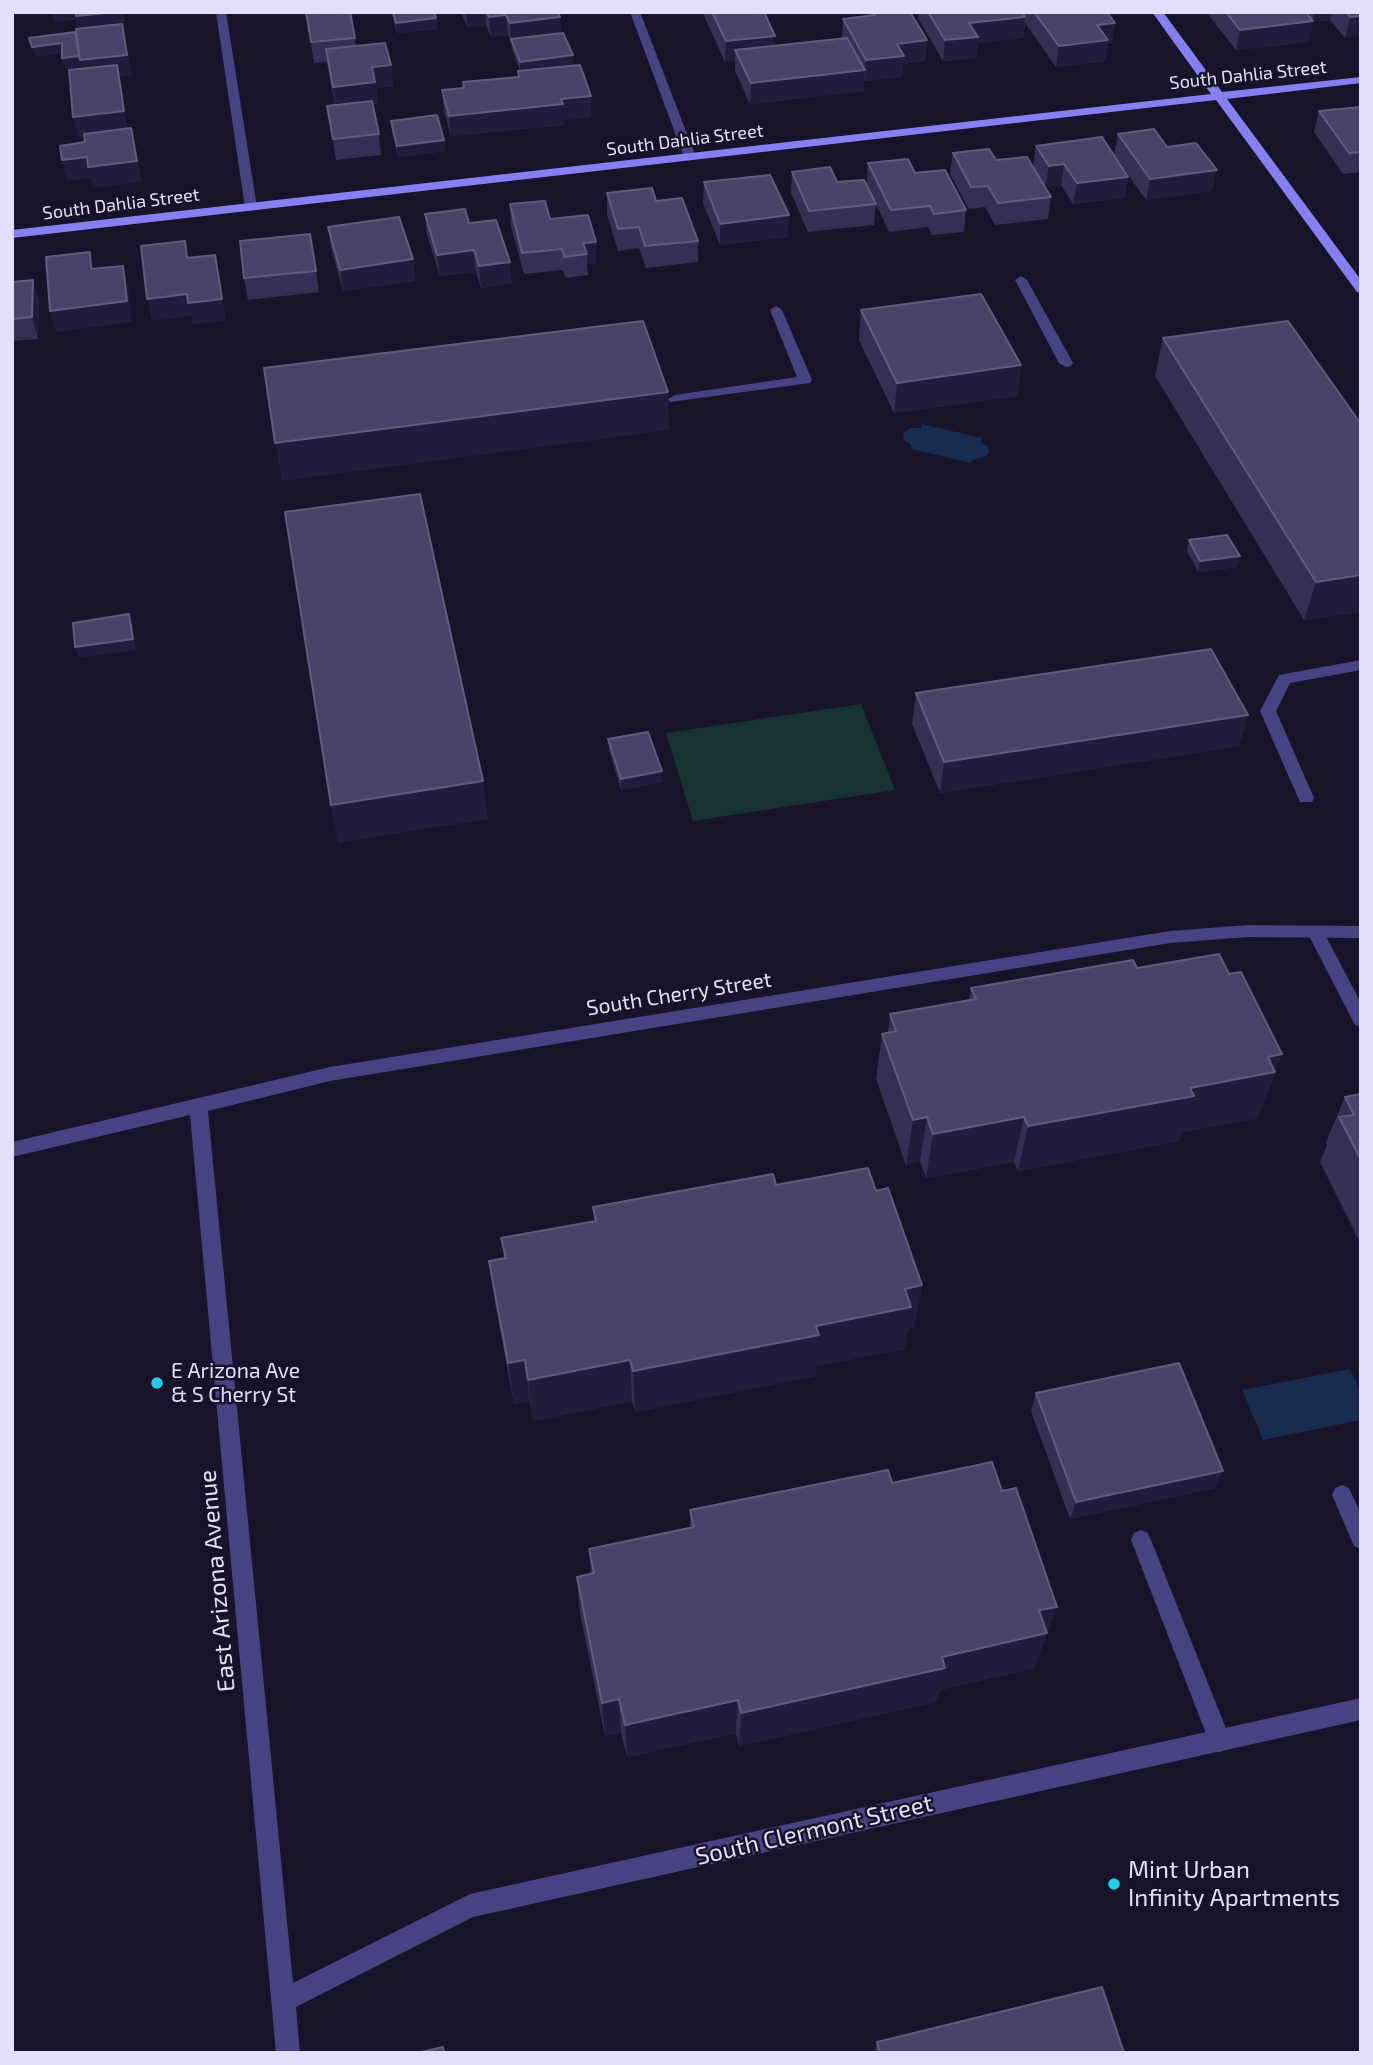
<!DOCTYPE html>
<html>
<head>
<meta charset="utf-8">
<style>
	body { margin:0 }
	#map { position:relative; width:1373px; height:2065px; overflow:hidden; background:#181329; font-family:"Exo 2",sans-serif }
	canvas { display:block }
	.frame { position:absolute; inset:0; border:14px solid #e3defc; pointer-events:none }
</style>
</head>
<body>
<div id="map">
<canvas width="1373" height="2065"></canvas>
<div class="frame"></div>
</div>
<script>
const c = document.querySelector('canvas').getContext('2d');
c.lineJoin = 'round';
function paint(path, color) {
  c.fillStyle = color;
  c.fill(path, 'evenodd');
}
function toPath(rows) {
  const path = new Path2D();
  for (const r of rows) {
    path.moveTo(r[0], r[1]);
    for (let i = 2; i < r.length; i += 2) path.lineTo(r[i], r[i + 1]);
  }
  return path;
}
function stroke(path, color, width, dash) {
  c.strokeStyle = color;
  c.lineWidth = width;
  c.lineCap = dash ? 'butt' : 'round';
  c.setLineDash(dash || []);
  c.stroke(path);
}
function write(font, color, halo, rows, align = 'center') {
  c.font = font + ' "Exo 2",sans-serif';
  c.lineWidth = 5;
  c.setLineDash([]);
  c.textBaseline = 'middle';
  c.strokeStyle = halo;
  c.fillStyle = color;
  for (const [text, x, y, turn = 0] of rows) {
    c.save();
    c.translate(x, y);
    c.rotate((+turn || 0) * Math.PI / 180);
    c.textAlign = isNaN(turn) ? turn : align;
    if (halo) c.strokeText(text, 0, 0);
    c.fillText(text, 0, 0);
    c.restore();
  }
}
paint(toPath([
	[861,704,895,790,693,821,666,733]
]), '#173232');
paint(toPath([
	[922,424,982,438,981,442,988,447,989,453,982,458,973,459,971,463,911,449,911,445,904,440,903,433,910,428,921,428],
	[1350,1369,1361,1392,1361,1420,1263,1440,1242,1390]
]), '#172b4e');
paint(toPath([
	[1021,276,1027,280,1073,363,1071,366,1066,367,1059,363,1015,280,1021,276],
	[776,306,782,310,812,380,810,383,670,402,668,399,675,395,797,377,770,310,776,306],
	[1361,660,1361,670,1290,683,1276,711,1314,798,1312,802,1300,802,1260,711,1279,675,1361,660],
	[1315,926,1321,927,1361,1003,1361,1027,1355,1025,1307,932,1309,927,1315,926],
	[1342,1485,1349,1488,1361,1514,1361,1549,1354,1546,1332,1495,1335,1488,1342,1485],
	[1141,1530,1148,1533,1151,1540,1231,1741,1228,1749,1220,1752,1212,1749,1131,1540,1134,1533,1141,1530]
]), '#474383');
paint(toPath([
	[216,12,226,12,257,207,251,211,245,207,216,12],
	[630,12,640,12,696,157,694,159,684,157,630,12],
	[1248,925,1361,926,1361,938,1248,937,1170,943,330,1081,208,1111,293,1983,470,1894,1361,1698,1361,1720,473,1917,296,2007,300,2053,276,2053,190,1115,12,1157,12,1142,330,1067,1170,931,1248,925]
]), '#474383');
paint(toPath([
	[1152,12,1163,12,1222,92,1361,77,1361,83,1227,99,1361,280,1361,293,1357,292,1216,100,12,238,12,230,1211,94,1152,12]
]), '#857ff2');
paint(toPath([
	[304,12,350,12,356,46,391,65,393,86,376,88,378,103,372,104,379,134,381,155,336,160,327,106,335,105,327,62,314,63,307,17,305,17],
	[391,12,434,12,437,29,397,33],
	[461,12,558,12,561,33,573,55,573,66,591,96,591,117,564,120,564,125,451,136,444,111,442,90,463,88,518,77,518,71,520,71,512,50,511,43,508,35,491,37,486,25,467,27],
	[704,12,764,12,775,36,775,46,842,38,843,19,871,16,871,12,910,12,927,40,925,61,903,64,902,77,865,81,864,80,864,91,750,104,735,71,735,61,725,62,704,16],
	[918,12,1022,12,1024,15,1025,12,1107,12,1112,44,1108,44,1105,61,1056,67,1025,23,1023,38,978,43,976,58,943,61,918,18],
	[1207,12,1361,12,1345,38,1330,20,1313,22,1308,42,1236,50,1207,13],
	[1361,107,1361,172,1343,174,1314,132,1319,111],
	[391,121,445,151,398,157,392,132],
	[1118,134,1167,147,1212,191,1146,200,1114,155],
	[1036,146,1128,177,1124,198,1073,204,1061,185,1045,187,1051,197,1048,219,995,225,985,207,969,209,950,174,953,153,1033,167],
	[868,163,915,173,966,210,964,232,932,235,928,227,889,232,867,184],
	[792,172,837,182,876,204,874,225,808,232,791,193],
	[704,182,788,237,720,245,703,203],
	[607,193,656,201,698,241,698,262,646,268,639,248,618,251,607,214],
	[510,204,550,219,596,242,596,263,587,264,588,275,565,278,563,270,524,274,511,226],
	[425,214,469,223,512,283,481,288,476,272,440,276,427,235],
	[328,227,413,259,415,281,343,291,331,248],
	[310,234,319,292,248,300,244,278],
	[33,280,39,302,38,339,12,341,12,282],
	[861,310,1021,365,1017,396,894,413,859,340],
	[1163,338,1361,612,1304,620,1155,376],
	[1189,540,1240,556,1237,567,1198,572,1187,551],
	[916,693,1248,715,1239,746,940,793,912,724],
	[608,739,662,782,621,790,609,750],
	[1137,968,1229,974,1282,1054,1258,1118,1182,1132,1179,1141,1018,1171,1014,1162,926,1178,920,1161,906,1165,876,1079,882,1034,888,1032,890,1014,969,1000,971,988],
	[1361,1094,1361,1245,1320,1162,1327,1145,1326,1142,1345,1097],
	[776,1185,876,1191,922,1285,914,1327,908,1329,904,1349,816,1366,815,1376,635,1412,632,1401,533,1421,530,1401,514,1404,495,1303,489,1261,504,1258,501,1238,594,1221,593,1207],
	[1036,1393,1215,1488,1070,1519,1031,1411],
	[892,1483,1002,1491,1057,1607,1034,1668,940,1690,936,1702,739,1746,736,1733,627,1757,621,1733,605,1736,580,1613,577,1577,591,1574,589,1549,690,1528,690,1510],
	[877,2042,1124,2053,874,2053]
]), '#372e55');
paint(toPath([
	[51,12,124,12,126,32,124,32,132,76,120,77,128,132,78,138,73,117,84,81,81,67,65,69,62,58,80,37,76,20,54,22],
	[466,12,485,12,486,25,467,27],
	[1302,12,1311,12,1308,22,1313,21,1315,12,1332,12,1330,20,1313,22,1308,42,1236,50,1240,30],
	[506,15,508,35,491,37,489,17],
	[1361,16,1361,36,1345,38,1350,17],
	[560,17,561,37,511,40,510,23],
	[1025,17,1023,38,978,43,976,58,943,61,945,40,969,23],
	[436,18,437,29,397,33,396,23],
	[1115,23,1112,44,1108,44,1105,61,1056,67,1059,46,1097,25],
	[775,36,775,57,735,50,735,61,725,62,726,41],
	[927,40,925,61,903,64,902,77,865,81,866,60,897,44],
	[62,43,64,53,35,57,32,47],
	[573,55,573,66,520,72,520,62],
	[391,65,393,86,376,88,378,103,336,108,333,87,372,67],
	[865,70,864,91,750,104,751,83],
	[591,96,591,117,564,120,564,125,451,136,449,116,561,99],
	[131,128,142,182,93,188,91,178,67,181,62,160],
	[444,140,445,151,398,157,397,146],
	[1064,164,1061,185,1045,187,1049,166],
	[1217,170,1212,191,1146,200,1150,179],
	[1128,177,1124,198,1073,204,1077,183],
	[789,215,788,237,720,245,720,224],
	[596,242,596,263,587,264,587,254,583,243],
	[474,250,476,272,440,276,437,255],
	[90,252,95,274,91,269],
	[215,255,226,320,193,325,191,316,152,321,147,299],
	[413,259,415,281,343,291,340,270],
	[510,262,512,283,481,288,479,266],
	[123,266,128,287,132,322,56,332,50,311],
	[33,280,39,302,38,339,32,317],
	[1021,365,1017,396,894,413,897,383],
	[668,392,669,430,282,481,275,443],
	[1240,556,1237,567,1198,572,1200,561],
	[1361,575,1361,612,1304,620,1316,582],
	[129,614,133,626,136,650,79,658,75,647],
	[1248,715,1239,746,940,793,944,762],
	[662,771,662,782,621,790,621,779],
	[483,781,488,819,338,843,331,805],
	[1282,1054,1258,1118,1182,1132,1179,1141,1018,1171,1028,1126,1190,1088,1268,1057],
	[927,1117,920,1161,906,1165,913,1120],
	[1024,1117,1014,1162,926,1178,933,1134],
	[922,1285,914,1327,908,1329,904,1349,816,1366,815,1376,635,1412,633,1371,816,1326,905,1289],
	[525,1360,530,1401,514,1404,508,1363],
	[630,1360,632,1401,533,1421,528,1380],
	[1223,1471,1215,1488,1070,1519,1076,1502],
	[1057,1607,1034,1668,940,1690,936,1702,739,1746,741,1713,942,1657,1039,1610],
	[619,1699,621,1733,605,1736,602,1703],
	[738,1700,736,1733,627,1757,625,1725]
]), '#231b3c');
const building = toPath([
	[75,12,115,12,76,16,75,12],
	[306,12,350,12,355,38,311,42,306,12],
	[393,12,434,12,436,18,396,23,393,12],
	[487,12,558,12,560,17,510,23,506,15,489,17,487,12],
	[712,12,764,12,775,36,726,41,712,12],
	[874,12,910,12,927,40,897,44,904,56,866,60,843,19,875,15,874,12],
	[928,12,1022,12,1025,17,969,23,978,37,945,40,928,12],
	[1034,12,1107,12,1115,23,1097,25,1108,40,1059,46,1034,12],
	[1226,12,1306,12,1313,21,1240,30,1226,12],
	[1346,12,1361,12,1361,16,1350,17,1346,12],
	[122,24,127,55,80,60,76,29,122,24],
	[75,32,79,56,62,58,62,43,32,47,29,38,75,32],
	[563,33,573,55,520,62,511,39,563,33],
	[847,38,865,70,751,83,735,50,847,38],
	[385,43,391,65,372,67,375,82,333,87,326,49,385,43],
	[117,65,124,111,73,117,69,70,117,65],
	[580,65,591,96,561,99,563,104,449,116,442,90,464,88,463,82,519,77,518,71,580,65],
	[372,101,379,134,333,139,327,106,372,101],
	[1361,107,1361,152,1349,153,1319,111,1361,107],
	[437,115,444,140,397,146,391,121,437,115],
	[131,128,137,161,88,167,87,157,62,160,60,146,85,142,84,134,131,128],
	[1154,129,1167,147,1196,143,1217,170,1150,179,1118,134,1154,129],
	[1102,137,1128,177,1077,183,1064,164,1049,166,1036,146,1102,137],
	[989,149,996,160,1027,157,1051,197,998,203,988,186,971,187,953,153,989,149],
	[908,159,915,173,945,170,966,210,934,214,930,206,891,210,868,163,908,159],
	[830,167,837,182,864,180,876,204,809,211,792,172,830,167],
	[770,175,789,215,720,224,704,182,770,175],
	[652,188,656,201,682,198,698,241,645,246,639,227,618,229,607,193,652,188],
	[545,201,550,219,588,215,596,242,583,243,587,254,564,257,562,249,522,253,510,204,545,201],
	[465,209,469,223,496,220,510,262,479,266,474,250,437,255,425,214,465,209],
	[399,217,413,259,340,270,328,227,399,217],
	[310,234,316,271,244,278,240,241,310,234],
	[185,241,187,258,215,255,222,299,188,303,187,294,147,299,141,246,185,241],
	[90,252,91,269,123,266,127,301,50,311,46,257,90,252],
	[33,280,32,317,12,319,12,282,33,280],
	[981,294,1021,365,897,383,861,310,981,294],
	[643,321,668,392,275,443,264,368,643,321],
	[1288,321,1361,424,1361,575,1316,582,1163,338,1288,321],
	[420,494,483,781,331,805,285,512,420,494],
	[1227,535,1240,556,1200,561,1189,540,1227,535],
	[129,614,133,639,75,647,73,623,129,614],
	[1211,649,1248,715,944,762,916,693,1211,649],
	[648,732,662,771,621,779,608,739,648,732],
	[1219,954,1229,974,1241,972,1282,1054,1268,1057,1275,1072,1190,1088,1194,1096,1028,1126,1024,1117,933,1134,927,1117,913,1120,882,1034,896,1031,890,1014,976,999,971,988,1133,960,1137,968,1219,954],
	[1361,1094,1361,1160,1339,1117,1354,1115,1345,1097,1361,1094],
	[868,1168,876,1191,888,1188,922,1285,905,1289,911,1307,816,1326,819,1335,633,1371,630,1360,528,1380,525,1360,508,1363,489,1261,506,1258,501,1238,596,1221,593,1207,773,1174,776,1185,868,1168],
	[1179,1363,1223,1471,1076,1502,1036,1393,1179,1363],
	[992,1462,1002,1491,1016,1488,1057,1607,1039,1610,1047,1633,942,1657,945,1668,741,1713,738,1700,625,1725,619,1699,602,1703,577,1577,594,1573,589,1549,694,1527,690,1510,888,1470,892,1483,992,1462],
	[1102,1987,1124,2053,880,2053,877,2042,1102,1987],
	[443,2047,444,2053,417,2053,443,2047]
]);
paint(building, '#494167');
stroke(building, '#625a7e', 2);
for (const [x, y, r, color] of [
	[157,1383,7,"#1ecee9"],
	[1114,1884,7,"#1ecee9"]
]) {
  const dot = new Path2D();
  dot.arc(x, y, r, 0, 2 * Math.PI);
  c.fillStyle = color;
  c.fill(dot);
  stroke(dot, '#181329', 2.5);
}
write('18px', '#e3defc', '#181329', [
	["South Dahlia Street",1248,75,-6],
	["South Dahlia Street",685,140,-7],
	["South Dahlia Street",121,204,-7]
]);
write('21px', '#e3defc', '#181329', [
	["South Cherry Street",679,994,-9]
]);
write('21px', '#e3defc', '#181329', [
	["E Arizona Ave",171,1371],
	["& S Cherry St",171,1395]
], 'left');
write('24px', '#e3defc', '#181329', [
	["East Arizona Avenue",217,1581,-95],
	["South Clermont Street",814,1830,-13]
]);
write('24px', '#e3defc', '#181329', [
	["Mint Urban",1128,1870],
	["Infinity Apartments",1128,1898]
], 'left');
</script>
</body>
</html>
